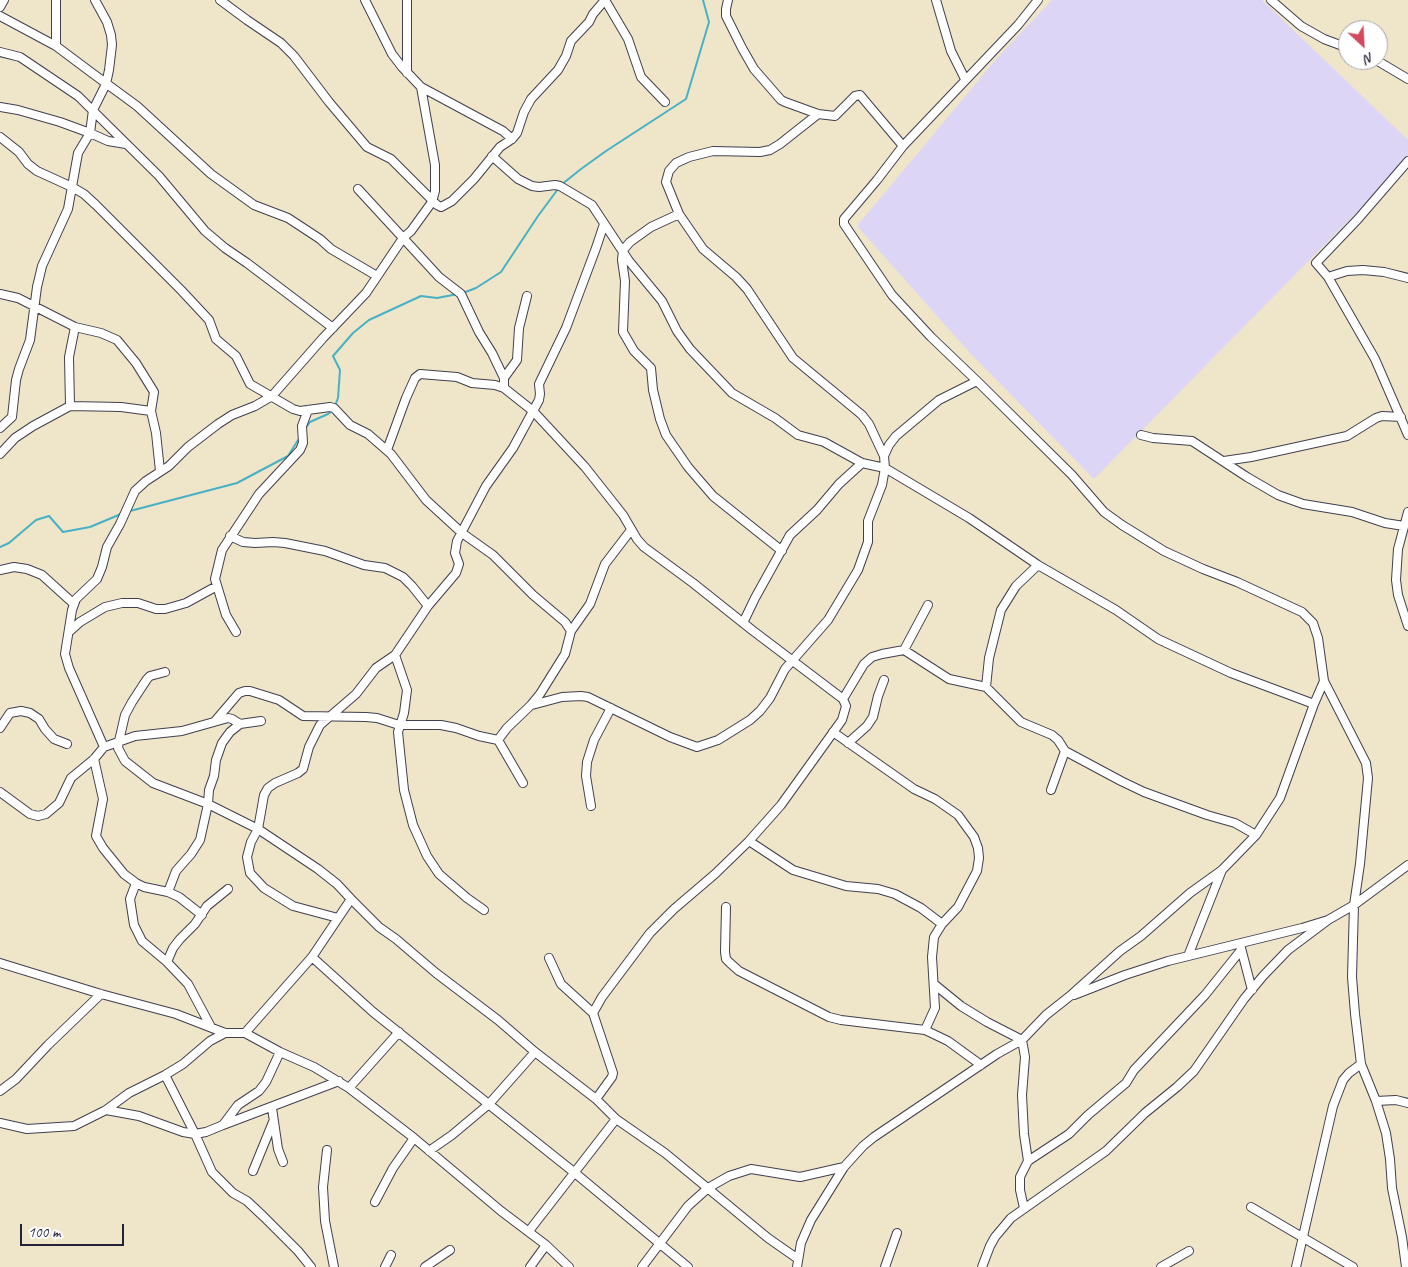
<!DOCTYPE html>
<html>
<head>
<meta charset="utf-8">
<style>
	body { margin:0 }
	#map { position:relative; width:1408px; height:1267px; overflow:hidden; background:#efe5c9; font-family:Caveat,sans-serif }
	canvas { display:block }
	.north { position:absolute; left:1338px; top:20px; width:50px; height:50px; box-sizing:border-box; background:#fff; border:1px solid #a7a7b1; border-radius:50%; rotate:155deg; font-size:14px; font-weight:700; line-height:20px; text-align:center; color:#22223b }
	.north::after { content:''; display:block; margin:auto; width:18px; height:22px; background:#d1495b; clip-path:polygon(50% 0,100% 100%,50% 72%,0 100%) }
	.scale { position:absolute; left:20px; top:1224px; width:104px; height:22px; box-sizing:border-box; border:2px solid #22223b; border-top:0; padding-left:6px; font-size:15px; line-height:18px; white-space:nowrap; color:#22223b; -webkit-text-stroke:4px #fff; paint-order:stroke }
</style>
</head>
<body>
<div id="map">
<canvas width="1408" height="1267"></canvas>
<div class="north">N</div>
<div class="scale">100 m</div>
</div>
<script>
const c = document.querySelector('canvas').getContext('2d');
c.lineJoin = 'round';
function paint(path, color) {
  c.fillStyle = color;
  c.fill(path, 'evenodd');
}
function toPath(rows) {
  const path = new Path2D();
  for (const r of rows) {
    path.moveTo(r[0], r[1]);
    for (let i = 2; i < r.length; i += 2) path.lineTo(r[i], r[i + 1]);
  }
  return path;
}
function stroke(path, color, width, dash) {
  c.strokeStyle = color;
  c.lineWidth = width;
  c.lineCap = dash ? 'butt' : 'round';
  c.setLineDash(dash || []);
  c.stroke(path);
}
paint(toPath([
	[1052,0,1262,0,1408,140,1408,160,1094,479,970,353,857,226,998,57]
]), '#ddd5f6');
stroke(toPath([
	[561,185,581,169,606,151,686,99,709,22,703,0],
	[463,293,476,288,501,272,538,216,558,189],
	[335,406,338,398,340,370,333,356,353,333,369,320,421,296,437,298,458,294],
	[305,429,310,422,328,414,333,410],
	[130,511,237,483,288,456,300,437],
	[0,547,9,543,36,520,49,516,63,532,90,527,121,514]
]), '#47b1c5', 2);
const minor = toPath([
	[56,0,56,46],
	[220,0,247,20,281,43,294,56,329,102,367,147,391,159,437,205,441,207,452,201,474,179,500,147,512,139],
	[365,0,392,54,402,67,421,87,503,131,512,139,517,133,524,112,531,99,558,70,566,56,571,41,589,22,593,14,605,0,628,39,641,77,665,102],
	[407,0,407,73],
	[728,0,726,9,726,16,742,48,754,69,781,100,785,102,818,114,835,116,855,96,860,95,903,146],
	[936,0,951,51,965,79],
	[1038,0,1018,25,903,146,877,180,844,219,844,224,892,295,931,337,977,381,1072,475,1104,512,1122,525,1164,551,1203,569,1237,582,1302,612,1313,623,1318,638,1324,681,1366,763,1368,778,1360,864,1354,905,1352,977,1355,1014,1361,1064,1376,1101,1386,1133,1390,1159,1392,1188,1402,1237,1406,1267],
	[1271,0,1301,26,1324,39,1348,48],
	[0,7,4,0],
	[0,16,56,46,92,73,137,106,211,174,254,205,288,218,320,239,331,249,377,276],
	[0,52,20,57,78,96,159,176,205,231,225,248,247,263,333,328],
	[1376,60,1408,79],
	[0,107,18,110,60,122,90,133,108,141,126,144],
	[818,114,780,144,770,150,760,152,713,151,689,157,676,163,669,171,666,182,679,214,703,249,736,277,747,289,793,358,862,415,869,424,884,456],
	[0,137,19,152,28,164,37,171,72,187,84,194,96,205,181,290,209,320,216,339,236,356,250,384,293,409,300,411,330,407,334,408,350,425,368,434,391,454,426,500,462,533,493,555,533,595,565,622,571,631,565,654,540,694,531,705,507,728,498,740,479,736,456,728,441,725,399,725,377,718,366,717,303,716,279,700,250,691,245,691,239,693,215,721],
	[492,156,518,179,532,186,539,187,555,185,560,186,592,205,629,261,662,301,677,331,690,349,732,393,775,418,798,435,824,442,862,463,885,468,969,518,1038,565,1116,610,1158,639,1231,673,1314,704],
	[1408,161,1358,219,1316,263,1328,277,1375,359,1408,435],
	[358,189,439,277,461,294,479,332,492,353,504,378],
	[679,214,651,227,630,242,623,250,622,260,625,281,623,332,634,351,651,368,653,390,660,419,666,435,688,467,713,496,782,551],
	[1328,277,1347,271,1363,270,1384,272,1408,278],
	[0,294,18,298,75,327,101,333,117,340,136,363,154,392,151,411],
	[527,296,519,328,517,360,504,378,504,388,533,411,585,467,623,515,637,539,644,547,693,583,752,630,843,699],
	[70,406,121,407,151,411,156,433,160,471],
	[0,428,12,417,16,380,19,369,30,340,37,287,42,266,68,209,78,153,90,133,93,110,106,84,109,70,112,45,111,35,107,22,95,0],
	[1141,435,1153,438,1192,441,1247,477,1278,495,1303,504,1352,512,1385,523,1404,526],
	[387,450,406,398,415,378,420,374,457,377,472,383,495,385,504,388],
	[0,454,15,438,33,426,70,406,69,357,75,327],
	[1224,461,1251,457,1347,436,1376,418,1382,416,1401,417],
	[1408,512,1398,549,1396,580,1398,595,1408,626],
	[230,536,243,542,255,543,273,542,285,543,325,551,364,565,385,568,403,577,412,586,428,606],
	[0,570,14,567,27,569,42,575,74,604],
	[743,623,755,598,790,535,817,510,839,484,862,463],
	[70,631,80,622,105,607,122,603,138,603,156,609,165,609,186,603,217,586],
	[571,631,590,604,605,564,631,530],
	[236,632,226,615,215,579,222,550,259,494,300,450,303,443,302,426,308,410],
	[904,650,928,605],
	[395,655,407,690,404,713,398,732,404,790,413,825,427,856,439,874,467,898,484,910],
	[165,672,150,676,147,679,132,702,125,715,119,741,118,748,125,761,153,783,208,804,258,829,318,869,337,884,351,899,312,957,245,1033],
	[986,687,989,658,1001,610,1016,586,1038,565],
	[532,705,562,697,581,696,588,697,670,737,697,747,718,740,750,720,760,711,770,698,785,669,828,620,858,570,868,542,868,521,882,485,885,468,884,456,889,445,896,436,939,400,977,381],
	[240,724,232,719,228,718,182,731,135,736,104,747,69,668,65,654,72,610,76,599,97,579,102,567,107,547,120,524,135,491,146,481,169,466,188,447,218,424,232,415,255,406,272,396,323,338,366,293,403,238,411,231,432,202,435,191,435,165,421,87],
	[0,728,10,713,21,711,30,713,39,719,45,729,54,739,67,744],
	[833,732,914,789,935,799,958,815,974,837,978,848,979,858,977,871,958,907,942,924,934,937,932,957,935,1008,925,1030,948,1041,981,1065],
	[498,740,523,783],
	[848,743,867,726,873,717,878,696,884,680],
	[1065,751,1121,781,1144,792,1207,815,1235,823,1256,835],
	[94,759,103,799,96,836,103,848,124,874,136,883,144,887,168,892,179,897,202,915],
	[0,792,30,814,38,816,46,814,59,803,71,778,94,759,104,747],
	[591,806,586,776,587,762,594,740,611,708],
	[749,841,793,870,846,886,878,889,895,894,921,908,942,924],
	[136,883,130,899,134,925,142,941,167,962],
	[168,892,176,871,191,854,200,840,208,804,209,790,214,776,216,760,222,743,230,732,240,724,261,721],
	[351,899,379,927,396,939,436,973,498,1020,535,1052,596,1099,616,1119,665,1153,768,1238,798,1259],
	[726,907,725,952,726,959,730,963,739,971,829,1017,841,1020,925,1030],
	[338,918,293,906,264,888,250,873,247,857,251,842,258,829,264,795,268,788,275,783,298,773,303,769,309,747,320,725,356,694,376,668,395,655,428,606,456,573,459,564,455,553,457,541,486,486,513,448,539,400,540,394,539,384,566,328,596,248,604,224],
	[1241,948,1252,990],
	[1188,956,1222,870],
	[312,957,373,1012,575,1173,688,1267],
	[549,958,561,984,593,1013],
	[0,963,101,994,176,1014,225,1033,245,1033,280,1052,314,1067,349,1088,414,1138,501,1211,546,1245,569,1267],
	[934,984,961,1006,987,1022,1022,1040,1025,1057,1022,1095,1024,1134,1028,1161],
	[1074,995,1125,975,1168,961,1302,928,1328,920,1354,905,1408,865],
	[211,1027,188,984,167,962,173,948,180,939,195,924,207,906,228,889],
	[165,1075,195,1134,212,1172,233,1193,247,1201,264,1217,298,1251,311,1267],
	[349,1088,399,1032],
	[0,1091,16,1079,48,1045,101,994],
	[596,1099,612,1077,613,1073,593,1013,602,997,650,933,674,909,715,874,749,841,781,805,842,720,846,706,843,699,864,664,872,657,882,654,904,650,949,679,986,687,1021,722,1052,735,1058,740,1065,751,1051,790],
	[1376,1101,1396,1100,1408,1103],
	[272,1108,278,1149,283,1162],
	[106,1110,139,1116,183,1132,195,1134,206,1132,223,1125,238,1105,259,1091,266,1082,280,1052],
	[0,1123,27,1129,74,1126,106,1110,129,1093,165,1075,183,1064,210,1041,225,1033],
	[223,1125,339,1081],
	[327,1150,323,1187,325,1221,334,1267],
	[429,1151,452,1135,489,1104,535,1052],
	[253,1171,273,1122],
	[375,1202,393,1168,414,1138],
	[1251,1207,1353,1267],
	[1024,1208,1020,1190,1020,1177,1028,1161,1069,1134,1088,1115,1126,1083,1134,1070,1205,995,1241,950],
	[529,1231,616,1119],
	[385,1267,391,1255],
	[425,1267,450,1250],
	[530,1267,546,1245],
	[642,1267,688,1206,708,1188,729,1176,751,1169,800,1177,844,1167],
	[797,1267,801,1243,811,1220,844,1167,863,1146,874,1137,997,1054,1022,1040,1046,1015,1070,996,1120,951,1141,936,1190,893,1222,870,1256,835,1280,798,1314,704,1324,681],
	[885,1267,897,1233],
	[982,1267,990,1246,995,1237,1011,1218,1106,1151,1145,1113,1177,1087,1194,1071,1244,999,1263,976,1288,950,1328,920],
	[1161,1267,1189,1251],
	[1296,1267,1333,1106,1343,1080,1349,1073,1361,1064]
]);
stroke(minor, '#413f50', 10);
stroke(minor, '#fff', 8);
</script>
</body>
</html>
